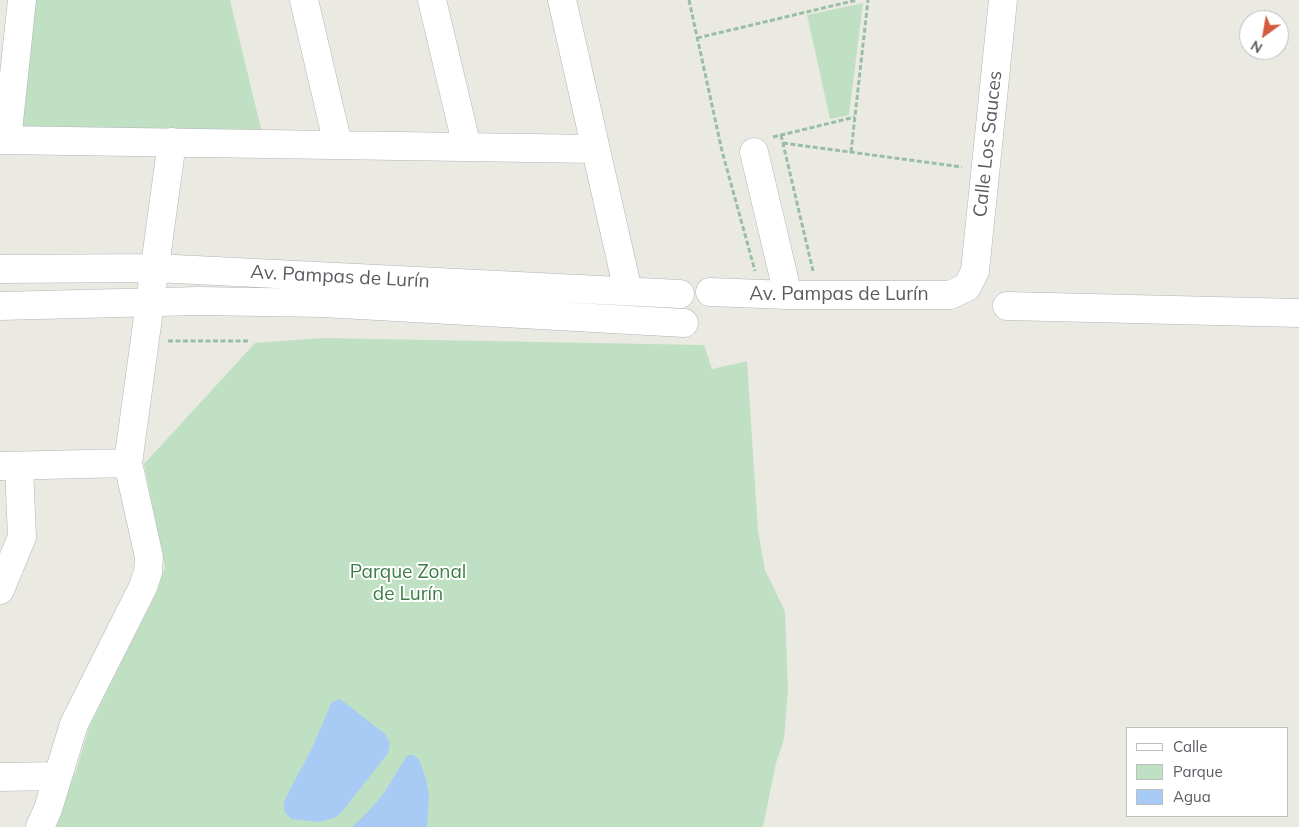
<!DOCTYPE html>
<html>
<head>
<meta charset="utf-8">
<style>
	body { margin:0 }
	#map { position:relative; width:1299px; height:827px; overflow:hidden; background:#ebeae2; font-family:Mulish,sans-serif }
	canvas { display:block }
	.legend { position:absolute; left:1126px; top:727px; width:162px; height:90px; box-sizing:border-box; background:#fff; border:1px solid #bdbec0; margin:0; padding:6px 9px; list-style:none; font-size:15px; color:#5a5c61 }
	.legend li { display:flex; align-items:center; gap:10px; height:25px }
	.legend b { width:25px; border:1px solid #bdbec0 }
	.north { position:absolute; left:1239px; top:10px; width:50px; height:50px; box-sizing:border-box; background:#fff; border:1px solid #bdbec0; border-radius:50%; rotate:212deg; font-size:14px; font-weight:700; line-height:20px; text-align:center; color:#5a5c61 }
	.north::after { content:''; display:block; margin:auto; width:18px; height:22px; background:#d65a3d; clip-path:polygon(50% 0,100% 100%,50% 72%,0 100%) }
</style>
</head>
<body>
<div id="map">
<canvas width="1299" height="827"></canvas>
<ul class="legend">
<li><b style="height:6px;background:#fff"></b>Calle</li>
<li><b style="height:14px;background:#c0e0c4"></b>Parque</li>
<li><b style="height:14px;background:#a7cbf5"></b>Agua</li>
</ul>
<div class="north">N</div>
</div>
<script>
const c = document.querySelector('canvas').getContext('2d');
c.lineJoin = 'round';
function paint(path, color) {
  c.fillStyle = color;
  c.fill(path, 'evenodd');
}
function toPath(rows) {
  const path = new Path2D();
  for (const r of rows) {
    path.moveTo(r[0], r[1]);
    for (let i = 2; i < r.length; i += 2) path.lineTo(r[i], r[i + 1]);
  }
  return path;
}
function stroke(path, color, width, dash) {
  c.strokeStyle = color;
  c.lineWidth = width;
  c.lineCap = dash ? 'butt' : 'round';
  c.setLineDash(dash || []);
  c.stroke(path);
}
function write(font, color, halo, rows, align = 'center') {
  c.font = font + ' Mulish,sans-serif';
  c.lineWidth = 4;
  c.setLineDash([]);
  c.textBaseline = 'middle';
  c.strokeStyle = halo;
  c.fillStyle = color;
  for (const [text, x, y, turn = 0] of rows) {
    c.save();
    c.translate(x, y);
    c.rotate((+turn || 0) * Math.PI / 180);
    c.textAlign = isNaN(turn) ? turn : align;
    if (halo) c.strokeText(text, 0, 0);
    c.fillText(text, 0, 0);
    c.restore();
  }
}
paint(toPath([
	[29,0,230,0,263,137,15,134],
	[863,3,849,115,830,119,807,15],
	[323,338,704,345,712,369,747,361,758,531,765,570,785,611,788,689,784,739,776,763,763,827,53,827,76,771,89,727,157,591,165,567,144,464,255,343]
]), '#c0e0c4');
paint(toPath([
	[340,699,385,734,390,743,388,753,341,813,334,818,318,822,292,819,286,814,284,810,284,801,312,748,332,702],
	[409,755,413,755,419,759,426,779,429,796,427,827,352,827,369,811,384,793,406,757]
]), '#a7cbf5');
const minor = toPath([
	[304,0,338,145],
	[432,0,467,147],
	[562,0,628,291],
	[0,140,595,149],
	[7,140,22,0],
	[754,152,788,295],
	[0,269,155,268,680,294],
	[710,292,788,295,950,295,967,287,975,271,1003,0],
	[0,306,199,301,323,303,684,323],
	[1007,306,1299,313],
	[0,466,128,463],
	[0,590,22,537,19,466],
	[0,777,58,776],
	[40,827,48,809,74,724,143,587,148,572,149,557,128,463,172,142]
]);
stroke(minor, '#b2b3b8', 29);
stroke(toPath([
	[689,0,722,151,755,271],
	[697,38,857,0],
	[781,135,813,271],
	[773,137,855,117],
	[783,143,962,167],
	[851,152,868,0],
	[168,341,250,341]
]), '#99bea8', 3, [5, 2.5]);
stroke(minor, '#fff', 28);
write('19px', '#5a5c61', '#fff', [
	["Calle Los Sauces",988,144,-84],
	["Av. Pampas de Lurín",340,277,3],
	["Av. Pampas de Lurín",839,294]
]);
write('19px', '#3d7d47', '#fff', [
	["Parque Zonal",408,572],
	["de Lurín",408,594]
]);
</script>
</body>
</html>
